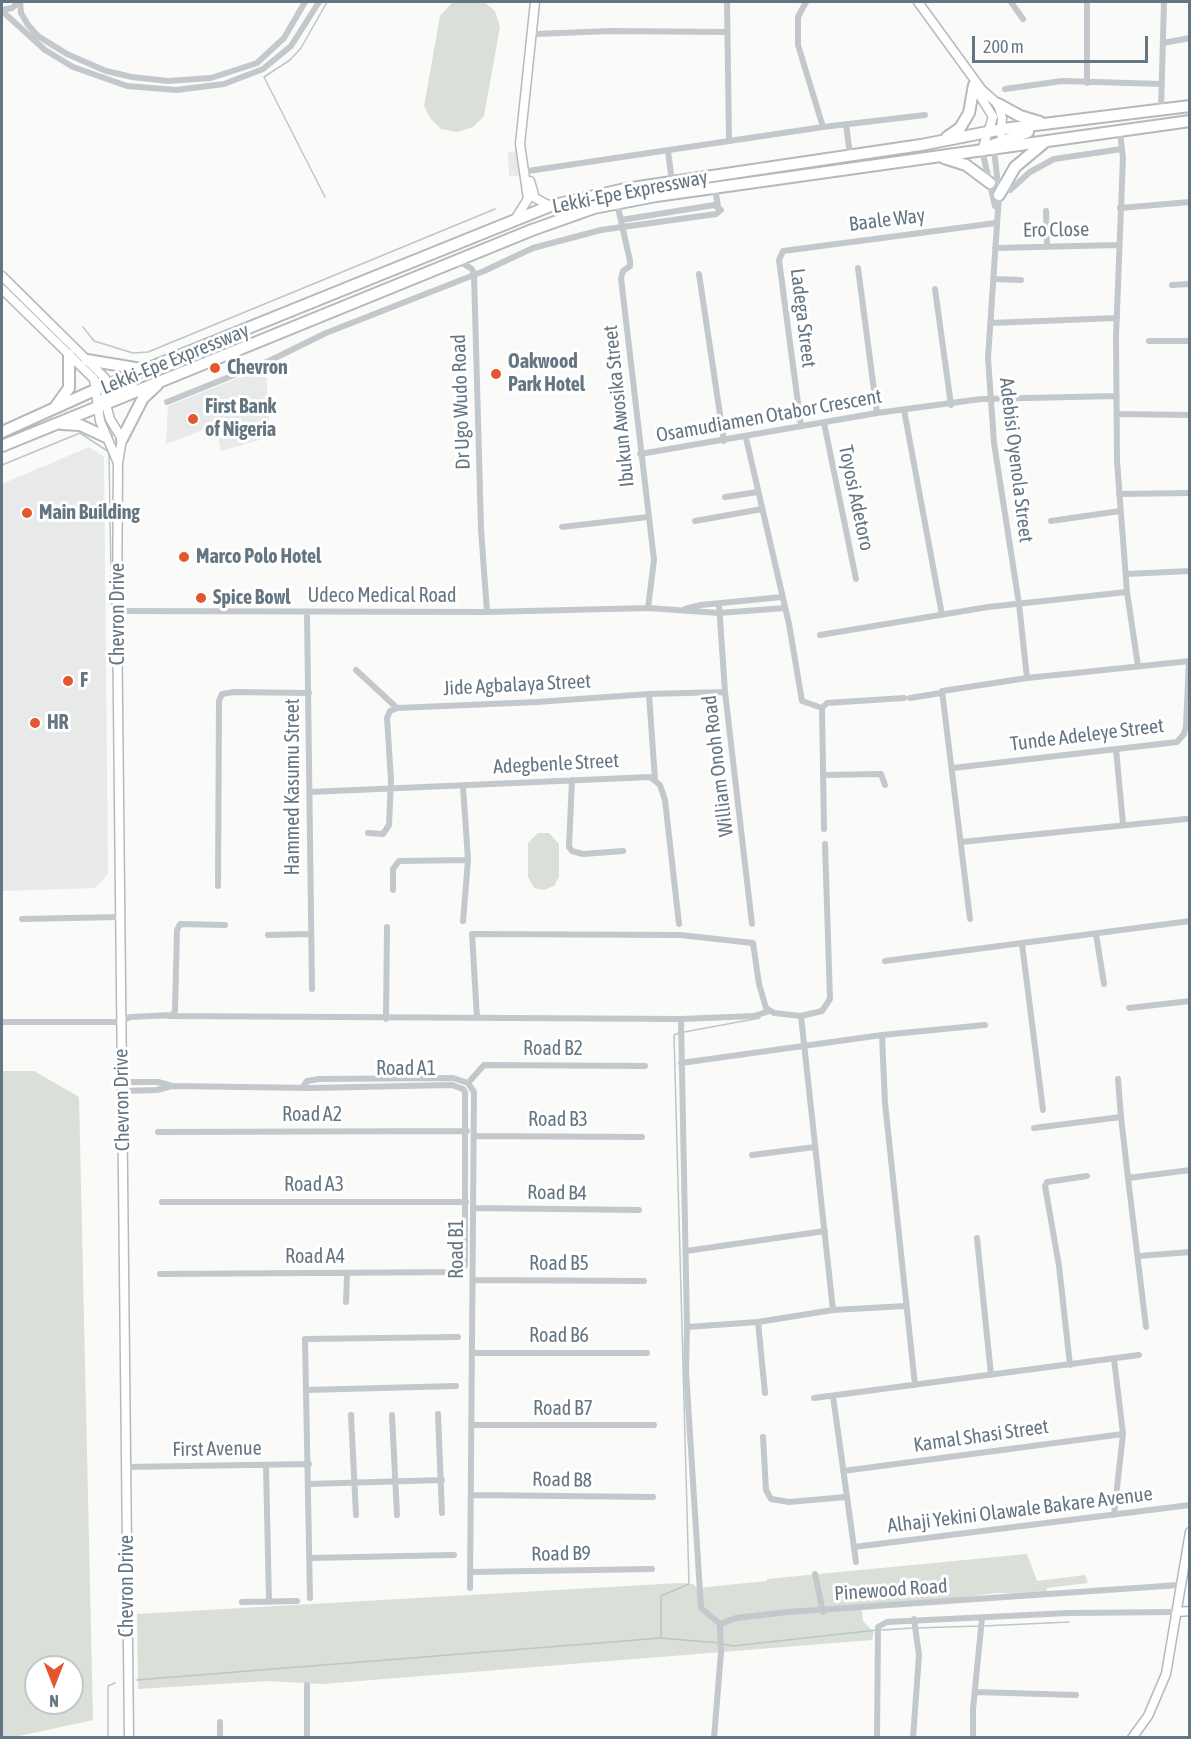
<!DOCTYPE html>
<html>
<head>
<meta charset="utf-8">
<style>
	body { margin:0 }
	#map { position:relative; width:1191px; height:1739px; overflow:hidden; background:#fafaf8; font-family:"Asap Condensed",sans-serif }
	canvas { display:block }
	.frame { position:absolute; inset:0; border:3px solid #657683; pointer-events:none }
	.north { position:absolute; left:24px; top:1655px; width:60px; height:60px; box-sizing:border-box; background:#fff; border:2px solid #c1c8cd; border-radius:50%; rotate:180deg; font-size:16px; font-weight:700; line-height:24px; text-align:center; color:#657683 }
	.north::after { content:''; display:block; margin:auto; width:21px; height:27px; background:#e4572e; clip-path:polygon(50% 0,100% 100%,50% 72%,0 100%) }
	.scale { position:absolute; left:972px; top:36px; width:176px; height:27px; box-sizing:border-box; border:3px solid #657683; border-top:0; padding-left:8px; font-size:18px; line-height:21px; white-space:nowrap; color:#657683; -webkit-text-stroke:4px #fff; paint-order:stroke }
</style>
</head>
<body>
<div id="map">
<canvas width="1191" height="1739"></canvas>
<div class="frame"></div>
<div class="north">N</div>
<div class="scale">200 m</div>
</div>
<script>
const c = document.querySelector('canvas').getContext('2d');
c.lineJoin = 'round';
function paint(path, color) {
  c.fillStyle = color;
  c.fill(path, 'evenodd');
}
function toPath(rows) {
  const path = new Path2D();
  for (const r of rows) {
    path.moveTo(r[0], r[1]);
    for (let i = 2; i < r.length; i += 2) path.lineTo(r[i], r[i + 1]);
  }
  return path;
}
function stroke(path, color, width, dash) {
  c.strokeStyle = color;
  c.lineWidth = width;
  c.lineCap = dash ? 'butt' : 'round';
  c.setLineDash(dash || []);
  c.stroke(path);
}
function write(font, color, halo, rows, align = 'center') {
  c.font = font + ' "Asap Condensed",sans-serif';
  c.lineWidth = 6;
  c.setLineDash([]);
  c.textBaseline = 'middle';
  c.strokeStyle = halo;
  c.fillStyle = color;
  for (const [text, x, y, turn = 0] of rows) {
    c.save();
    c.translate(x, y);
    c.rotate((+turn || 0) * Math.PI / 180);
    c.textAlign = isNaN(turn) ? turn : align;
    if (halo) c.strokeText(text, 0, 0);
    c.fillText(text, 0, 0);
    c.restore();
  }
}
paint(toPath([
	[519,151,520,176,509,176,508,152],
	[266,367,270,437,221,451,216,425,166,444,168,406],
	[89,447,104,457,108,874,95,888,2,891,2,484]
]), '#e8e9e9');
paint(toPath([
	[453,2,484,2,495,11,500,27,484,116,473,127,457,132,441,129,430,118,424,106,440,16],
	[538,833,549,833,559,844,559,877,554,886,544,890,534,888,528,877,528,843],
	[2,1071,34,1071,79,1097,93,1720,10,1738,2,1737],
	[36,1667,72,1667,72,1703,36,1703],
	[1027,1554,1037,1581,1085,1575,1088,1583,1047,1588,1046,1595,996,1593,862,1610,863,1621,874,1632,872,1640,322,1684,268,1681,138,1689,137,1614,680,1583,693,1584,697,1588,767,1581,767,1579]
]), '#dadfd7');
stroke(toPath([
	[325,197,264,77,290,60,301,48,327,2],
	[83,327,94,341,133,353,148,352,495,209],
	[2,465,80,433,109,452,112,641],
	[684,1032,760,1018],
	[983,1626,1069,1622],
	[917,1628,979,1626],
	[882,1630,913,1628],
	[661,1638,719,1643],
	[723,1644,733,1646,877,1630],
	[136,1680,661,1638,661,1596,689,1584,674,1035,679,1033],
	[108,1738,108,1686,115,1683]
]), '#bbc7cb', 1.5);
const secondary = toPath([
	[918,2,982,90,998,104,1002,118,1001,134],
	[974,86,993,117,982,150],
	[530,181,535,198,550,206],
	[516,218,528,199,520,144,535,2],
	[2,276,105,378,106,405,110,419,122,439,118,463,117,611,129,1738],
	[2,289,94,379,100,421,118,463],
	[1177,1612,1190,1611],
	[1132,1738,1148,1716,1166,1674,1190,1532]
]);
const highway = toPath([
	[998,104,1020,116,1040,122],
	[947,137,960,128,969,113,974,85],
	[987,147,1028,132],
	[944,158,966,165,990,183],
	[999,195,1015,167,1045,142],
	[87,360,141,369],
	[99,405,106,397,133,382],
	[56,406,69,388,69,355],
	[62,424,80,425,106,437],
	[2,432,97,389,550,206,625,189,921,145,1003,129,1190,106],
	[122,439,143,398,157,385],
	[2,446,532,230,594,208,656,196,1190,121]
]);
stroke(secondary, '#b3babf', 11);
stroke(highway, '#b4b9bd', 14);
stroke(toPath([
	[20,2,21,13,28,25,38,36,67,54,106,71,132,77,168,81,211,78,257,63,284,38,305,2],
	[727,2,729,140],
	[806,2,798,17,798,45,823,127],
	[1011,2,1023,19],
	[1087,2,1087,83],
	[2,10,12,8,19,2],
	[2,11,45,50,73,67,127,86,176,90,224,84,263,69,291,46,319,2],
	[536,34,610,31,726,32],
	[1163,43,1190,38],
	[1005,89,1062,81,1162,84],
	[1161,110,1164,2],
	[846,124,850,155],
	[1120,132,1123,158,1116,336,1117,461,1127,592,1138,666],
	[994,149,999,195,988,358,994,443,1019,604,1027,678],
	[982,150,995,206],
	[668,151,672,182],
	[528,171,823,127,925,115],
	[715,189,718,206],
	[1010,190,1030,172,1054,159,1122,149],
	[617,203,630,261,630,266,623,271,621,278,654,560,648,608],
	[1120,208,1190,202],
	[1046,211,1047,246],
	[995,248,1118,245],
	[455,263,464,264,472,269,474,274,481,529,487,612],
	[858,268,877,413],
	[699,274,724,441],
	[993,279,1021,280],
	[1172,285,1190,284],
	[935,289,951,405],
	[991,323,1117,318],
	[1149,341,1190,341],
	[167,402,269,361,326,333,484,271,533,248,601,230,716,214,721,210,714,205,621,220],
	[904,410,942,615],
	[1117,414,1190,415],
	[824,423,856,579],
	[801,426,779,260,783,251,996,223],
	[746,438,789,624,802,701,822,708,827,703,904,698],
	[640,454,877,413,981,399,1116,396],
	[1119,494,1190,493],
	[725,497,758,492],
	[695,521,762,509],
	[1051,521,1120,511],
	[562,527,648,517],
	[1126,574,1190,571],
	[719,604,725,692,752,924],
	[685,609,701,605,782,597],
	[117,611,487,612,648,608,719,613,785,608],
	[307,613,312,989],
	[820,635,988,607,1127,592],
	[356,670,397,708],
	[649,694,655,780],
	[910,698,941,693],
	[822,708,824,829],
	[1116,749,1123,824],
	[953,768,1177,742,1184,734,1186,726,1189,661],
	[823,775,881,774,885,785],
	[572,780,569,847,572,851,583,854,623,851],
	[463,786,468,860,463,921],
	[310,792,650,777,660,785,665,800,679,924],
	[368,833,383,834,389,825,391,780,387,718,390,711,397,708,537,702,649,694,725,692],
	[961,842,1186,819],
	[218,886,219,701,222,694,234,692,309,693],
	[393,890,393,869,399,861,468,860],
	[22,919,120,917],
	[970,919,942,691,1027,678,1190,661],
	[1096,934,1104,984],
	[268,935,309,934],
	[1022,944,1043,1110],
	[885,961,1190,921],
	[1129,1008,1190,1001],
	[168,1016,681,1019,754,1016,770,1011],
	[801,1016,822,1011,830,999,825,844],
	[477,1018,472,934,680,935,753,943,759,984,766,1008,774,1013,801,1016,833,1310,906,1306],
	[386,1019,387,927],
	[681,1019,687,1327],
	[2,1022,121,1022,130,1017,172,1015,175,1011,177,930,180,924,225,925],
	[882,1035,885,1103,915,1385],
	[681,1063,882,1035,985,1025],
	[1118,1079,1121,1117],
	[122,1082,158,1082,172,1086,311,1088,452,1085,463,1089,465,1092,465,1265,460,1272,160,1274],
	[468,1083,484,1065,645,1066],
	[303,1087,307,1081,319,1079,453,1078,468,1083,474,1092,470,1588],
	[122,1091,157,1090,172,1086],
	[1034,1128,1121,1117,1128,1178,1190,1170],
	[158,1132,467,1131],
	[474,1136,642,1137],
	[752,1155,815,1147],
	[1128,1178,1146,1327],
	[162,1202,466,1202],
	[473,1208,639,1210],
	[977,1238,991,1375],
	[686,1251,825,1231],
	[1139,1256,1190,1252],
	[473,1280,644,1281],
	[346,1302,347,1274],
	[758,1322,765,1393],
	[472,1353,647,1353],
	[1070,1365,1059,1266,1045,1186,1047,1182,1087,1176],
	[306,1390,456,1386],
	[833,1396,856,1562],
	[814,1398,1139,1355],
	[438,1414,442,1513],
	[351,1415,356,1515],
	[392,1415,397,1515],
	[472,1425,654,1425],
	[763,1437,766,1490,771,1499,789,1502,846,1497],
	[266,1465,269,1602],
	[126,1467,309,1464],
	[843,1471,1123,1434],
	[309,1484,442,1480],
	[471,1495,653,1497],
	[1114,1515,1123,1434,1114,1359],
	[854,1547,1190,1505],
	[310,1558,454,1555],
	[471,1572,652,1569],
	[815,1574,823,1612],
	[310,1598,305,1339,458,1337],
	[242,1602,297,1601],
	[720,1624,701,1608,686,1371,687,1327,758,1322,833,1310],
	[975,1692,1076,1695],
	[220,1722,220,1738],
	[307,1738,307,1685],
	[714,1738,721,1652,720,1624,736,1618,788,1612,1179,1585],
	[877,1738,878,1627,887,1622,1068,1613,1177,1612],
	[913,1738,919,1655,914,1619],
	[973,1738,973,1709,982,1618]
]), '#c3c8cc', 6);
stroke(secondary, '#fff', 8);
stroke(highway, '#fff', 10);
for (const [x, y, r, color] of [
	[215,368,6,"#e4572e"],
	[496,374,6,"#e4572e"],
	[193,419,6,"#e4572e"],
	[27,513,6,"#e4572e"],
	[184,557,6,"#e4572e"],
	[201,598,6,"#e4572e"],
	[68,681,6,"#e4572e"],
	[35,723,6,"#e4572e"]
]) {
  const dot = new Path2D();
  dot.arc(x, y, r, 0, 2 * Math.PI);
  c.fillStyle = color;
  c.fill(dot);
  stroke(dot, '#fff', 2);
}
write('20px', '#657683', '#fff', [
	["Lekki-Epe Expressway",630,192,-11],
	["Baale Way",887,220,-7],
	["Ero Close",1056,230,-1],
	["Ladega Street",803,318,83],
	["Lekki-Epe Expressway",175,359,-22],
	["Dr Ugo Wudo Road",461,402,-92],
	["Ibukun Awosika Street",619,406,-96],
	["Osamudiamen Otabor Crescent",769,416,-10],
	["Adebisi Oyenola Street",1016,460,83],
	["Toyosi Adetoro",856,498,78],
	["Udeco Medical Road",382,596],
	["Chevron Drive",118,614,-90],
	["Jide Agbalaya Street",517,685,-3],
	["Tunde Adeleye Street",1087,735,-7],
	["Adegbenle Street",556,764,-3],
	["William Onoh Road",718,766,-97],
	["Hammed Kasumu Street",293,787,-90],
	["Road B2",553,1049],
	["Road A1",406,1069],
	["Chevron Drive",122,1100,-91],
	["Road A2",312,1115],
	["Road B3",558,1120],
	["Road A3",314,1185],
	["Road B4",557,1193,1],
	["Road B1",457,1249,-90],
	["Road A4",315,1257],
	["Road B5",559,1264],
	["Road B6",559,1336],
	["Road B7",563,1409],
	["Kamal Shasi Street",981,1436,-8],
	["First Avenue",217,1449,-1],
	["Road B8",562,1480,1],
	["Alhaji Yekini Olawale Bakare Avenue",1020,1510,-7],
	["Road B9",561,1554,-1],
	["Chevron Drive",127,1586,-90],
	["Pinewood Road",891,1590,-4]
]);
write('bold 20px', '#657683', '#fff', [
	["Oakwood",508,362],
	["Park Hotel",508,385],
	["Chevron",227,368],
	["First Bank",205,407],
	["of Nigeria",205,430],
	["Main Building",39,513],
	["Marco Polo Hotel",196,557],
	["Spice Bowl",213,598],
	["F",80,681],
	["HR",47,723]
], 'left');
</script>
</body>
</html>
